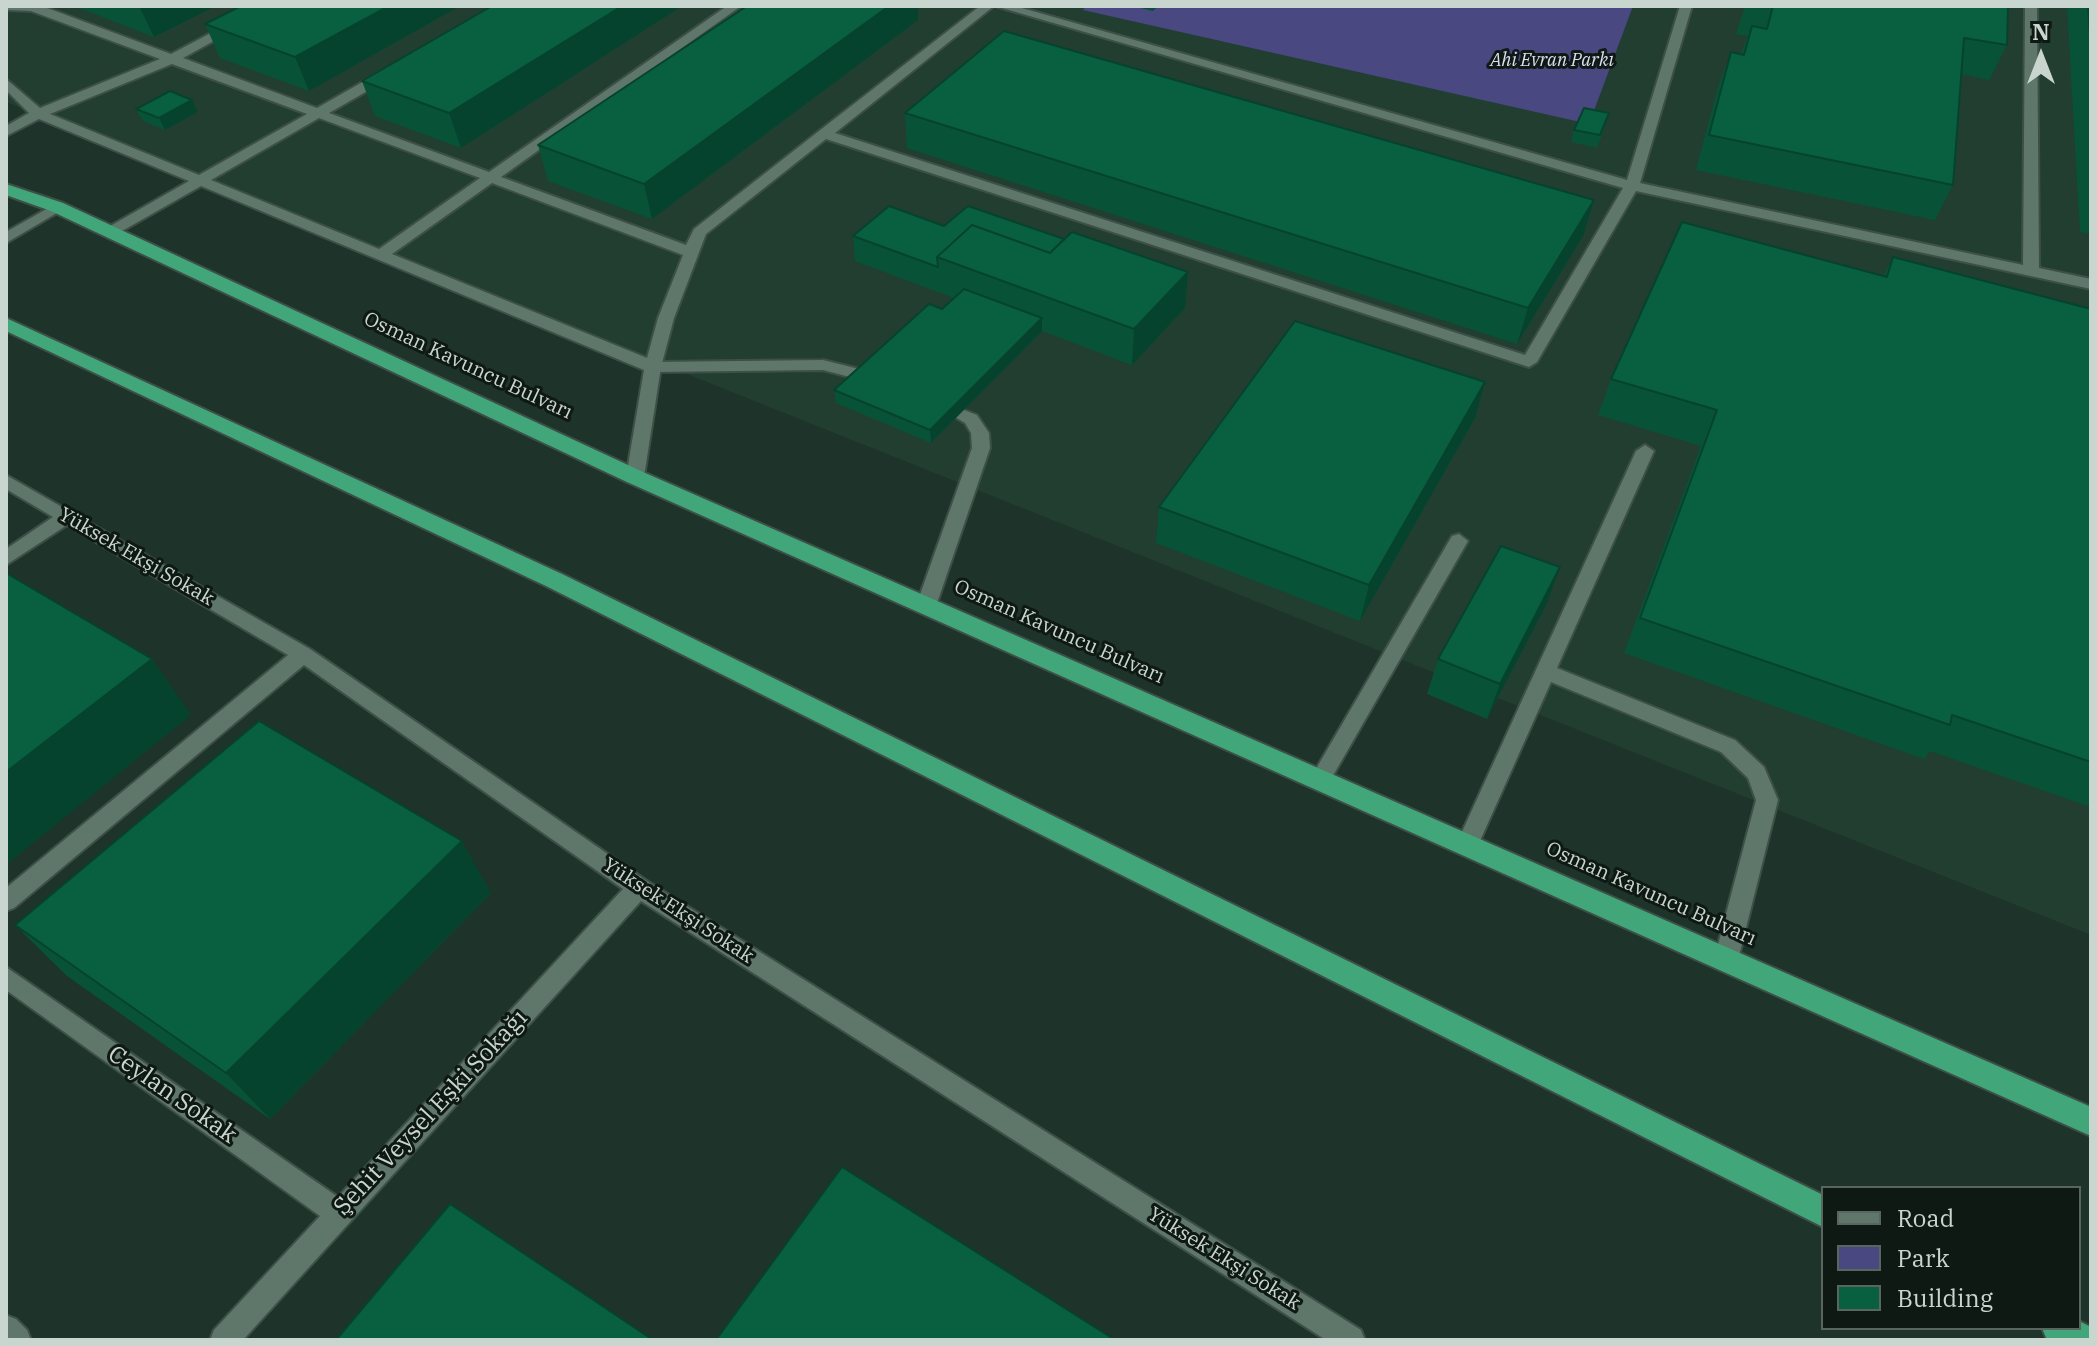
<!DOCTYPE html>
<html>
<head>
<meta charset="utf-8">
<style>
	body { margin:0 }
	#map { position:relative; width:2097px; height:1346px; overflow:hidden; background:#1e3329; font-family:"IBM Plex Serif",serif }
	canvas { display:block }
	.frame { position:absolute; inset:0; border:8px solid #c9d6cf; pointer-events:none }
	.legend { position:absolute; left:1821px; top:1186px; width:260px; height:144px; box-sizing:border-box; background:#0f1914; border:2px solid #59655f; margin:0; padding:10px 14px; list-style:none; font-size:24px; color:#c9d6cf }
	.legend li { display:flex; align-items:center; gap:16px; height:40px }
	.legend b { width:40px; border:2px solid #59655f }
	.north { position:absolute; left:2001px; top:16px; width:80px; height:80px; -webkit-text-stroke:6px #0f1914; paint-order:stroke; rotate:0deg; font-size:22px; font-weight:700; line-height:32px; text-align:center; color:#c9d6cf }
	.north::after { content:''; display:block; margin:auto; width:28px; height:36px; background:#c9d6cf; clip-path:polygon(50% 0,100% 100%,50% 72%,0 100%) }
</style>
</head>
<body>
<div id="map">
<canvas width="2097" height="1346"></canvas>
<div class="frame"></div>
<ul class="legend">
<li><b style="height:10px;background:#5f766a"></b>Road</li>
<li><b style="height:22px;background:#494880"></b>Park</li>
<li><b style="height:22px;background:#096041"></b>Building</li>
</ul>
<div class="north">N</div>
</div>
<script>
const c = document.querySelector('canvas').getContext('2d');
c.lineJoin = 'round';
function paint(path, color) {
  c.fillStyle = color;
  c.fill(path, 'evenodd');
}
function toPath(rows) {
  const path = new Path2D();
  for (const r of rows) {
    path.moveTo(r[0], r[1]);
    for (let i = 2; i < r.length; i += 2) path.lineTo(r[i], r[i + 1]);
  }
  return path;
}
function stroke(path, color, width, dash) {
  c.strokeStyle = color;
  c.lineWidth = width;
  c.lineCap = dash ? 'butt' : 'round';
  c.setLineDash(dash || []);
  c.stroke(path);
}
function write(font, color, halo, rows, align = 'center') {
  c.font = font + ' "IBM Plex Serif",serif';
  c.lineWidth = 6;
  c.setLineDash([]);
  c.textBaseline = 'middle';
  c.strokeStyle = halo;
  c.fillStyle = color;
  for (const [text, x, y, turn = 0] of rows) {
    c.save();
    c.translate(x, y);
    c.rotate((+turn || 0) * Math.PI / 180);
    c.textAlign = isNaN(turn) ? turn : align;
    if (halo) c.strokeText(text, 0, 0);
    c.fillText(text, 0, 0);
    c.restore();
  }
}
paint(toPath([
	[6,6,2091,6,2091,935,6,102]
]), '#213e31');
paint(toPath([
	[1086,6,1633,6,1589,124,1083,10]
]), '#494880');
const lane = toPath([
	[823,360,871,372,873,376,865,381,823,370,653,372,645,367,653,362,823,360],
	[959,408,977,415,989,433,990,448,936,606,926,613,916,606,972,448,971,433,965,423,950,414,959,408],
	[1645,445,1654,451,1557,668,1735,740,1764,767,1778,800,1738,960,1734,967,1726,970,1718,967,1714,960,1756,800,1748,778,1721,752,1551,682,1475,852,1467,854,1459,852,1456,845,1636,451,1645,445],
	[1459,534,1468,541,1327,786,1320,789,1313,786,1309,780,1313,774,1452,536,1459,534]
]);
const street = toPath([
	[6,6,42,6,171,54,262,6,277,6,183,58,317,108,380,72,390,72,390,78,329,113,489,172,727,6,741,6,501,177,686,245,694,229,819,131,980,6,994,6,835,133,1525,355,1623,188,995,6,1015,6,1627,180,1680,6,1692,6,1640,183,2023,265,2025,6,2037,6,2039,268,2091,279,2091,289,1636,191,1537,362,1529,367,826,139,706,234,674,318,661,367,644,477,635,483,626,477,644,370,201,186,115,235,105,235,105,229,189,181,39,119,6,136,6,126,29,113,6,90,6,79,40,108,160,59,31,11,6,10,6,6],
	[172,64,307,114,199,175,50,114,172,64],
	[319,118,480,178,379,249,211,180,319,118],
	[492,183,683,255,658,318,647,358,392,254,492,183],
	[57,203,62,204,62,210,6,243,6,232,57,203],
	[6,475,310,649,647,881,1361,1330,1365,1340,1326,1340,641,901,243,1340,210,1340,214,1330,320,1216,6,990,6,967,338,1197,623,889,304,665,14,908,6,911,6,888,288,655,67,525,6,565,6,549,53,517,6,489,6,475],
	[6,1315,16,1319,27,1330,31,1340,6,1340,6,1315]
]);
const highway = toPath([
	[6,184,63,203,643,472,2091,1107,2091,1136,627,482,51,211,6,195,6,184],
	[6,318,562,574,1823,1195,1823,1227,546,586,6,331,6,318],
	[2079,1321,2091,1327,2091,1340,2047,1340,2042,1328,2079,1328,2079,1321]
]);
stroke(lane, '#3d4f47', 4);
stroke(street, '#3d4f47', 4);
stroke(highway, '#3d4f47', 4);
paint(lane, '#5f766a');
paint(street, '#5f766a');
paint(highway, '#41a67a');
paint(toPath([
	[74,6,216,6,154,37],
	[460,6,309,91,220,58,205,24],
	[492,6,682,6,461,148,375,116,362,81],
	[747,6,918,6,918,20,652,219,548,181,538,145],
	[1132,6,1158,6,1153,11],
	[1745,6,2008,6,2007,45,1989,80,1961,74,1953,185,1935,220,1696,170,1718,87,1731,52,1741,54,1748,36,1736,34],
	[2067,6,2091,6,2091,234,2080,232],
	[136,109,198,112,165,130,143,121],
	[905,113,1583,236,1517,344,907,148],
	[1605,126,1597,148,1571,142,1574,130],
	[944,226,1064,239,1188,272,1185,308,1132,365,1042,331,931,443,836,403,834,390,942,309,954,298,855,261,853,236],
	[1893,257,2091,309,2091,807,1930,751,1924,759,1624,653,1701,446,1598,415,1611,379,1883,276],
	[1475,418,1360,621,1156,543,1159,507],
	[1547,603,1487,719,1427,694,1438,659],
	[491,893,270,1119,67,976,15,925]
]), '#085338');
paint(toPath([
	[139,6,216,6,154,37],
	[389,6,460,6,309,91,295,57],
	[622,6,682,6,461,148,449,113],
	[889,6,918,6,918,20,652,219,644,184],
	[192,100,198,112,165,130,159,118],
	[1594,200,1583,236,1517,344,1528,308],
	[1188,272,1185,308,1132,365,1134,329],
	[1042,318,1042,331,931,443,930,430],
	[1485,382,1475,418,1360,621,1369,585],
	[1560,567,1547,603,1487,719,1500,684],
	[152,659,191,715,6,865,6,772],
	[462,841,491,893,270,1119,226,1073]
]), '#06432e');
const building = toPath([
	[241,6,389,6,295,57,205,24,241,6],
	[492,6,622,6,449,113,362,81,492,6],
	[747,6,889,6,644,184,538,145,747,6],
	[1773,6,2008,6,2007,45,1964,38,1953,185,1709,135,1731,52,1744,55,1752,26,1767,29,1773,6],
	[2088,6,2091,6,2091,51,2088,6],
	[1004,31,1594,200,1528,308,905,113,1004,31],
	[170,91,192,100,159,118,136,109,170,91],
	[1584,108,1609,113,1600,135,1574,130,1584,108],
	[889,206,944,226,968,206,1064,239,1050,253,972,225,937,257,938,267,853,236,889,206],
	[1682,222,1887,277,1893,257,2091,309,2091,762,1952,715,1950,725,1640,618,1717,410,1611,379,1682,222],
	[972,225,1050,253,1072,232,1188,272,1134,329,937,257,972,225],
	[964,289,1042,318,930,430,834,390,929,304,942,309,964,289],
	[1295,321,1485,382,1369,585,1159,507,1295,321],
	[1501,546,1560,567,1500,684,1438,659,1501,546],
	[6,573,152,659,6,772,6,573],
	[259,721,462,841,226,1073,15,925,259,721],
	[842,1167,1115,1340,716,1340,842,1167],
	[450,1204,653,1340,336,1340,450,1204]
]);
paint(building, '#096041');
stroke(building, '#06432e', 2);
write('italic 18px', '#dcdef3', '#0f1914', [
	["Ahi Evran Parkı",1552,61]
]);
write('20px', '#c9d6cf', '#0f1914', [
	["Osman Kavuncu Bulvarı",468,366,25],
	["Yüksek Ekşi Sokak",136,557,30],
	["Osman Kavuncu Bulvarı",1059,632,24],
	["Osman Kavuncu Bulvarı",1651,894,24],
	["Yüksek Ekşi Sokak",678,911,33],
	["Yüksek Ekşi Sokak",1224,1259,32]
]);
write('24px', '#c9d6cf', '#0f1914', [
	["Ceylan Sokak",172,1095,35],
	["Şehit Veysel Eşki Sokağı",431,1113,-47]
]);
</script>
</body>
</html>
